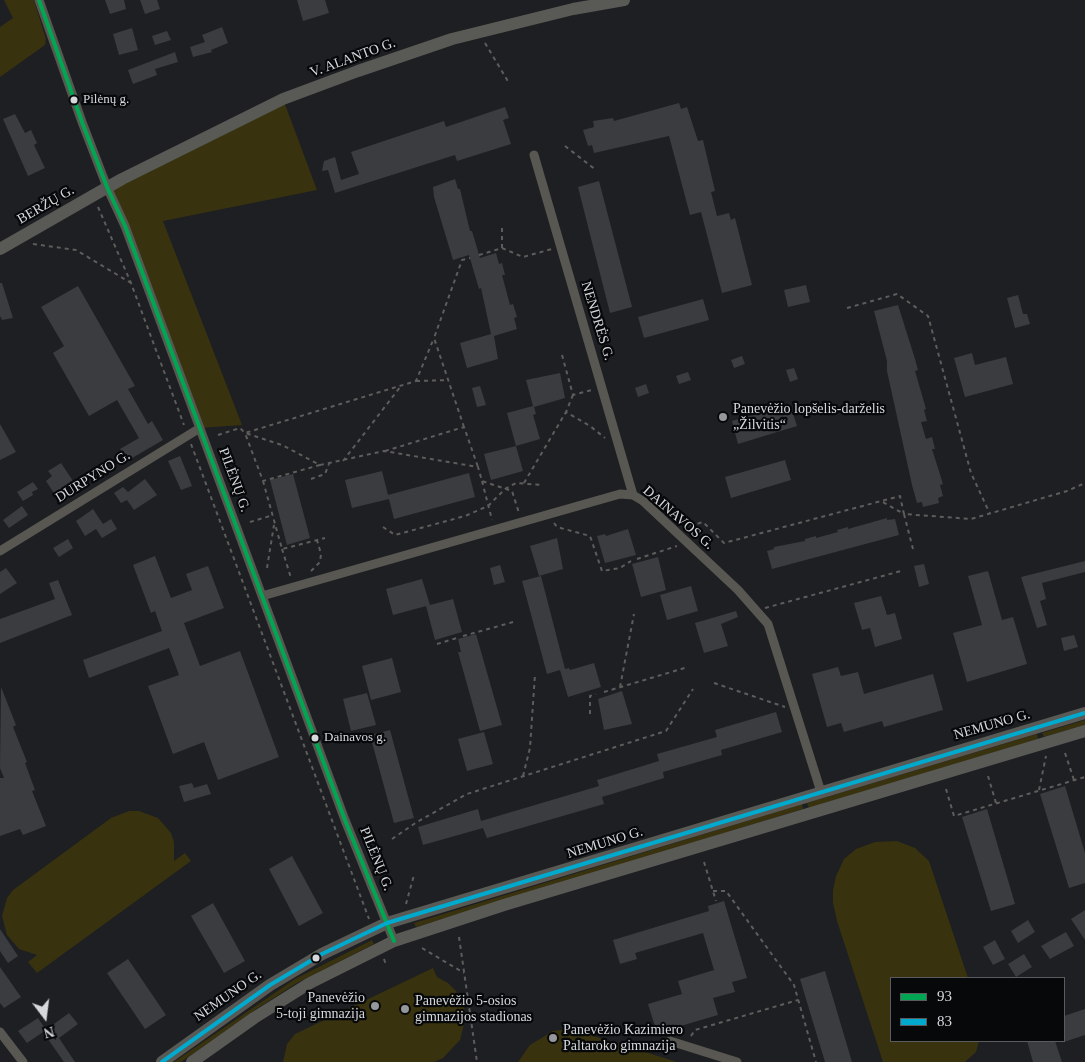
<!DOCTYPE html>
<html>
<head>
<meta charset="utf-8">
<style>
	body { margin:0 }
	#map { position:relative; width:1085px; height:1062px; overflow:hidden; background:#1d1f22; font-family:"Times New Roman",serif }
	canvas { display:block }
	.legend { position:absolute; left:890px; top:977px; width:175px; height:65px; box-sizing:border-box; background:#07080a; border:1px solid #5a5b5e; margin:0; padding:6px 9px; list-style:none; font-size:15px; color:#d6d8dc }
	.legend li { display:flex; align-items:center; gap:10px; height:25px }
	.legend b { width:25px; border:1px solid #5a5b5e }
	.north { position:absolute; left:20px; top:992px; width:50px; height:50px; -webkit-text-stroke:4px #07080a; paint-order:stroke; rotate:165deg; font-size:14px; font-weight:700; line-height:20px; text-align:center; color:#d6d8dc }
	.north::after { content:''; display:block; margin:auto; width:18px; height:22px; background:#d6d8dc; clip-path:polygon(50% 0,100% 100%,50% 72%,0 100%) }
</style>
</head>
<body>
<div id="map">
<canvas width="1085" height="1062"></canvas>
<ul class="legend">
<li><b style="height:6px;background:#00a651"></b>93</li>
<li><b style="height:6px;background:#00a9ce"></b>83</li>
</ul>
<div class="north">N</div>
</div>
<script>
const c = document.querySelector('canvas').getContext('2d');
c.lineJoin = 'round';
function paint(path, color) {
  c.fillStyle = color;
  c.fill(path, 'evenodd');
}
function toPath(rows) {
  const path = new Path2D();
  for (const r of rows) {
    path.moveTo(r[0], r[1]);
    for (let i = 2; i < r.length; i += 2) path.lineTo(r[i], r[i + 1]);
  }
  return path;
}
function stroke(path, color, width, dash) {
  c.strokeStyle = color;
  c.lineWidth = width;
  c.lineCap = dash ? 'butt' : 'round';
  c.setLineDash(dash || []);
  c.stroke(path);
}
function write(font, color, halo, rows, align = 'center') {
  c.font = font + ' "Times New Roman",serif';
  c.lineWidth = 4.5;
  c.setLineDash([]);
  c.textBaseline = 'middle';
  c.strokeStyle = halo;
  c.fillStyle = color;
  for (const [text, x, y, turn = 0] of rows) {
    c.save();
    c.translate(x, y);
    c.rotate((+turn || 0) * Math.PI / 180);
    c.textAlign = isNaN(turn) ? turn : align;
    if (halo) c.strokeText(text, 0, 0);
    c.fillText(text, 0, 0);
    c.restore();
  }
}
paint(toPath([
	[4,0,34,0,46,39,45,45,0,77,0,27,13,18],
	[283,99,317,190,163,221,242,425,200,428,107,187],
	[1085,720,1085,725,1044,737,1042,733],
	[1037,734,1038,739,809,808,807,803],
	[802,804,803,809,416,927,414,923],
	[129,811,139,811,158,818,171,833,174,842,174,861,185,853,191,861,37,973,28,962,37,955,19,949,7,935,2,916,7,898,13,890,111,818],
	[897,841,915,848,929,861,968,978,891,978,891,1041,979,1041,976,1052,965,1062,883,1062,837,921,833,903,833,890,836,876,844,859,856,849,875,842],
	[372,940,374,944,297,983,258,1008,181,1062,174,1062,295,979],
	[433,968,437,977,448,983,457,992,463,1003,466,1016,460,1040,443,1058,434,1062,283,1062,287,1044,295,1034],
	[571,1029,677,1062,518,1062,530,1045,553,1031]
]), '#38320f');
paint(toPath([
	[105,0,124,0,126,9,110,14],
	[140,0,157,0,160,9,145,14],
	[297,0,325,0,329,13,303,21],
	[222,27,228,43,211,50,212,52,193,57,190,47,205,42,202,35],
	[132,28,138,50,119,55,113,34],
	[167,31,171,40,155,45,152,36],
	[175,52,178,62,155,69,157,75,133,84,128,70],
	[679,103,681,109,687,107,698,141,703,140,715,191,711,192,717,216,729,213,731,220,735,218,752,285,722,293,701,212,690,215,669,136,594,153,592,145,588,146,583,130,594,127,593,121,613,118,614,121],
	[505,107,509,118,503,120,511,144,457,161,455,155,335,193,328,170,322,171,324,161,335,157,341,180,359,174,351,152,444,121,446,127],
	[15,114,25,133,31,130,37,143,34,145,45,168,28,176,3,119],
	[455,179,458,189,460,189,470,231,472,231,480,258,496,253,499,264,502,263,505,275,502,275,510,305,513,304,517,317,514,318,517,329,494,336,498,359,467,368,460,343,491,334,481,288,479,289,469,255,453,260,434,197,433,187],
	[599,181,632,307,610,313,578,187],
	[0,283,2,283,13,318,2,320,0,316],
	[806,285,810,302,788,307,784,290],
	[78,286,135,386,128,389,148,424,152,421,163,440,127,461,120,449,139,438,117,400,89,416,53,353,64,346,41,307],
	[1018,295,1023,314,1027,314,1030,324,1015,328,1007,298],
	[703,299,709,320,644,338,638,317],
	[898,305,915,359,918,370,915,371,926,409,924,410,927,421,921,422,926,439,932,437,935,449,932,449,943,484,940,485,943,496,938,498,939,503,923,507,922,502,917,503,912,485,887,371,887,361,874,311],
	[972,353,975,365,1006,357,1013,384,965,397,954,358],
	[742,356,745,364,734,368,731,360],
	[794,368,798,379,790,382,786,370],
	[688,372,691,380,679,384,676,376],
	[560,373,565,398,534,407,536,414,533,415,540,439,516,446,523,471,491,480,484,454,516,446,507,413,533,406,526,380],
	[646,384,649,393,638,397,635,388],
	[480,386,486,405,477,407,472,388],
	[790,404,797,426,738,444,732,421],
	[0,424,16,452,0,460],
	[180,456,192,486,181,490,168,461],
	[785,460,791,480,731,498,725,477],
	[61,463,73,481,65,487,67,490,57,498,46,481,52,476,48,471],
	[382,471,389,499,352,508,345,480],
	[469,473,475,497,394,519,388,495],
	[293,474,310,538,287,545,270,480],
	[145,479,157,495,134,510,127,500,121,503,114,493,123,487,128,492],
	[33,482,38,489,32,492,33,495,23,501,17,492],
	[22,506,28,515,9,528,3,520],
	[93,509,103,524,111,519,117,529,102,538,96,529,85,536,76,521],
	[887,518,887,520,895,519,899,535,772,569,767,551,774,549,774,547,805,541,805,539,816,536,816,538,838,532,837,530,848,527,848,529],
	[628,529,636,555,605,563,597,536,605,534,606,536],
	[557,538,563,569,539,576,530,546],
	[68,539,73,548,59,557,53,548],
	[155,556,171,598,192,590,186,574,208,566,224,608,184,623,200,666,240,651,279,757,218,780,204,742,173,754,148,686,179,675,169,648,89,678,83,660,162,631,155,611,151,613,133,565],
	[658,557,666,590,641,597,632,564],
	[1085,561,1085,572,1042,583,1046,599,1040,601,1047,625,1037,628,1021,577],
	[924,564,929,584,919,587,914,566],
	[500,565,505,582,494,585,490,568],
	[6,568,17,583,0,594,0,572],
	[988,571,1002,620,1013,617,1027,664,967,682,953,633,982,625,968,576],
	[541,576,565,669,569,668,570,670,594,663,601,687,568,697,560,670,547,674,522,581],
	[422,579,430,605,393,615,386,589],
	[58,580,72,615,0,643,0,619,55,599,49,583],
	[691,586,698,611,667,620,660,595],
	[881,596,887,615,895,613,902,639,875,647,870,628,862,630,854,603],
	[453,599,462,632,435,640,426,606],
	[736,611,738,617,721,624,728,646,704,653,695,623],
	[476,634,502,725,480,731,458,652,461,652,458,639],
	[1074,635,1078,647,1064,651,1061,638],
	[392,658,401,692,371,700,362,666],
	[838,667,841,676,858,672,864,694,933,674,943,710,884,727,882,721,844,732,841,723,827,727,812,674],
	[1,687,16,725,13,727,27,762,25,763,35,790,32,791,46,826,23,835,20,829,0,836,0,778,4,778,0,768],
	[622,691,632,724,604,730,598,699],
	[367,693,376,725,351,731,343,699],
	[776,712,782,732,721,750,722,755,663,772,664,778,602,797,604,804,487,838,483,828,423,845,418,827,478,809,481,821,599,786,597,780,659,761,657,754,717,737,715,730],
	[390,730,414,818,394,823,370,735],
	[484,732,493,764,467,771,458,739],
	[192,783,194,788,207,784,211,794,184,802,179,786],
	[1065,786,1085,853,1085,883,1069,888,1040,794],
	[987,809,1015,904,991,911,962,817],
	[292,856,323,913,299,926,269,869],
	[724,901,747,978,732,982,735,992,713,998,718,1015,657,1033,648,1004,682,994,678,981,714,970,703,933,635,953,637,959,620,964,613,940,709,911,708,906],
	[213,903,245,961,224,973,191,916],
	[1085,910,1085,940,1071,919],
	[1028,920,1035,932,1018,943,1011,931],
	[0,929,18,956,8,963,0,951],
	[1066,932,1074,946,1050,959,1041,946],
	[995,940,1005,959,993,965,983,947],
	[1024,954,1032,967,1016,977,1008,964],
	[128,959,166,1015,145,1029,107,973],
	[0,967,21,997,4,1008,0,1003],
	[825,971,852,1062,825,1062,800,979],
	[1085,1009,1085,1035,1064,1042,1064,1016],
	[69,1013,78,1024,59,1038,75,1062,64,1062,43,1032],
	[38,1018,46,1030,27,1043,18,1031],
	[1027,1041,1055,1041,1062,1062,1033,1062]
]), '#3b3c3f');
stroke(toPath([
	[485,43,509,83],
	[565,146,596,170],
	[98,207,131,283,184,425],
	[33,244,76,250,131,283],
	[502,248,523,257,552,249],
	[479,255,502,248,502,228],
	[847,308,897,294,928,316,971,473,990,514],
	[562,355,573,395,592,390],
	[416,381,449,380],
	[573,395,566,412,590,426,605,438],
	[464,427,434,338,462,260,470,258],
	[218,435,240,428,245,433,282,445,320,465,384,451,478,467,482,481,512,491,519,513],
	[191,444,369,919],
	[385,451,464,427,478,467],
	[343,461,401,386],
	[320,465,263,481,245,433,416,381,434,338],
	[311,479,325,474,329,464],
	[263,481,282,549,325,538],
	[482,481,492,520],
	[524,483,566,412],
	[250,522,273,515],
	[554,523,557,527,590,536,602,571,620,568,631,561],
	[690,526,703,522,724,543,900,496,904,514,881,501],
	[383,527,395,535,465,516,488,506,505,489,516,483,541,485],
	[282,549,291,578],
	[913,549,904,514,971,519,1067,491,1085,483],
	[637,559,677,546],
	[267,568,274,525],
	[311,571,320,562,321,554,317,540],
	[765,608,901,571],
	[463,636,517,621],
	[437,644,457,638],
	[714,683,785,707],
	[620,687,634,614],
	[604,692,688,667],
	[590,714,590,696,596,694],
	[1065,753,1074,780],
	[523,776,530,748,535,674],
	[988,776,996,803],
	[946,789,954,816,1085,777],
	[1039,790,1046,756],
	[392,839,417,822,467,794,666,731,693,689],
	[704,862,716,901],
	[713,891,726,891,794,985,816,1062],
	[406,904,414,875],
	[459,937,477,1062],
	[422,948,464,973],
	[384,959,386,965],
	[691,1036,695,1030,798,1000]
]), '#5e5d5b', 2, [4, 4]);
stroke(toPath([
	[39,0,82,122,107,187,125,226,345,820,394,941],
	[534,155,633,495],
	[0,551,200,428],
	[262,596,620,494,633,495,643,501,738,590,768,624,821,792],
	[0,1032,23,1062],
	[670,1041,737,1062]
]), '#585752', 9);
stroke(toPath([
	[0,249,122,179,283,99,358,71,452,39,573,9,624,0],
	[162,1062,270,985,322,954,387,923,1085,713],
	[192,1062,254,1018,310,983,394,941,504,905,1085,731]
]), '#595a55', 12);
stroke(toPath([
	[39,0,82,122,107,187,125,226,345,820,394,941]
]), '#00a651', 4);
stroke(toPath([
	[162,1062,270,985,322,954,387,923,1085,713]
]), '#00a9ce', 4);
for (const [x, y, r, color] of [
	[74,100,4.5,"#d6d8dc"],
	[723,417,5,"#95979b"],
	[315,738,4.5,"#d6d8dc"],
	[316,958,4.5,"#d6d8dc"],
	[375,1006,5,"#95979b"],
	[405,1009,5,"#95979b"],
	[553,1038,5,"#95979b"]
]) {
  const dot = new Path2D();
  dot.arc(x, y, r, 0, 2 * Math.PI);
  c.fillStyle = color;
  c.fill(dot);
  stroke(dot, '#07080a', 2);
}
write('13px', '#d6d8dc', '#07080a', [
	["Pilėnų g.",83,100],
	["Dainavos g.",324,738]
], 'left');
write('14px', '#d6d8dc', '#07080a', [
	["V. ALANTO G.",353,58,-20],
	["BERŽŲ G.",46,205,-30],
	["NENDRĖS G.",597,321,73],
	["DURPYNO G.",93,477,-32],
	["PILĖNŲ G.",234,480,70],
	["DAINAVOS G.",678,518,41],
	["NEMUNO G.",992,725,-16],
	["NEMUNO G.",605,843,-17],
	["PILĖNŲ G.",376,859,68],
	["NEMUNO G.",228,996,-35]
]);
write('14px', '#d6d8dc', '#07080a', [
	["Panevėžio lopšelis-darželis",733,409],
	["„Žilvitis“",733,425],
	["Panevėžio",365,998,"right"],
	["5-toji gimnazija",365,1014,"right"],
	["Panevėžio 5-osios",415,1001],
	["gimnazijos stadionas",415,1017],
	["Panevėžio Kazimiero",563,1030],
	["Paltaroko gimnazija",563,1046]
], 'left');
</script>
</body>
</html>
